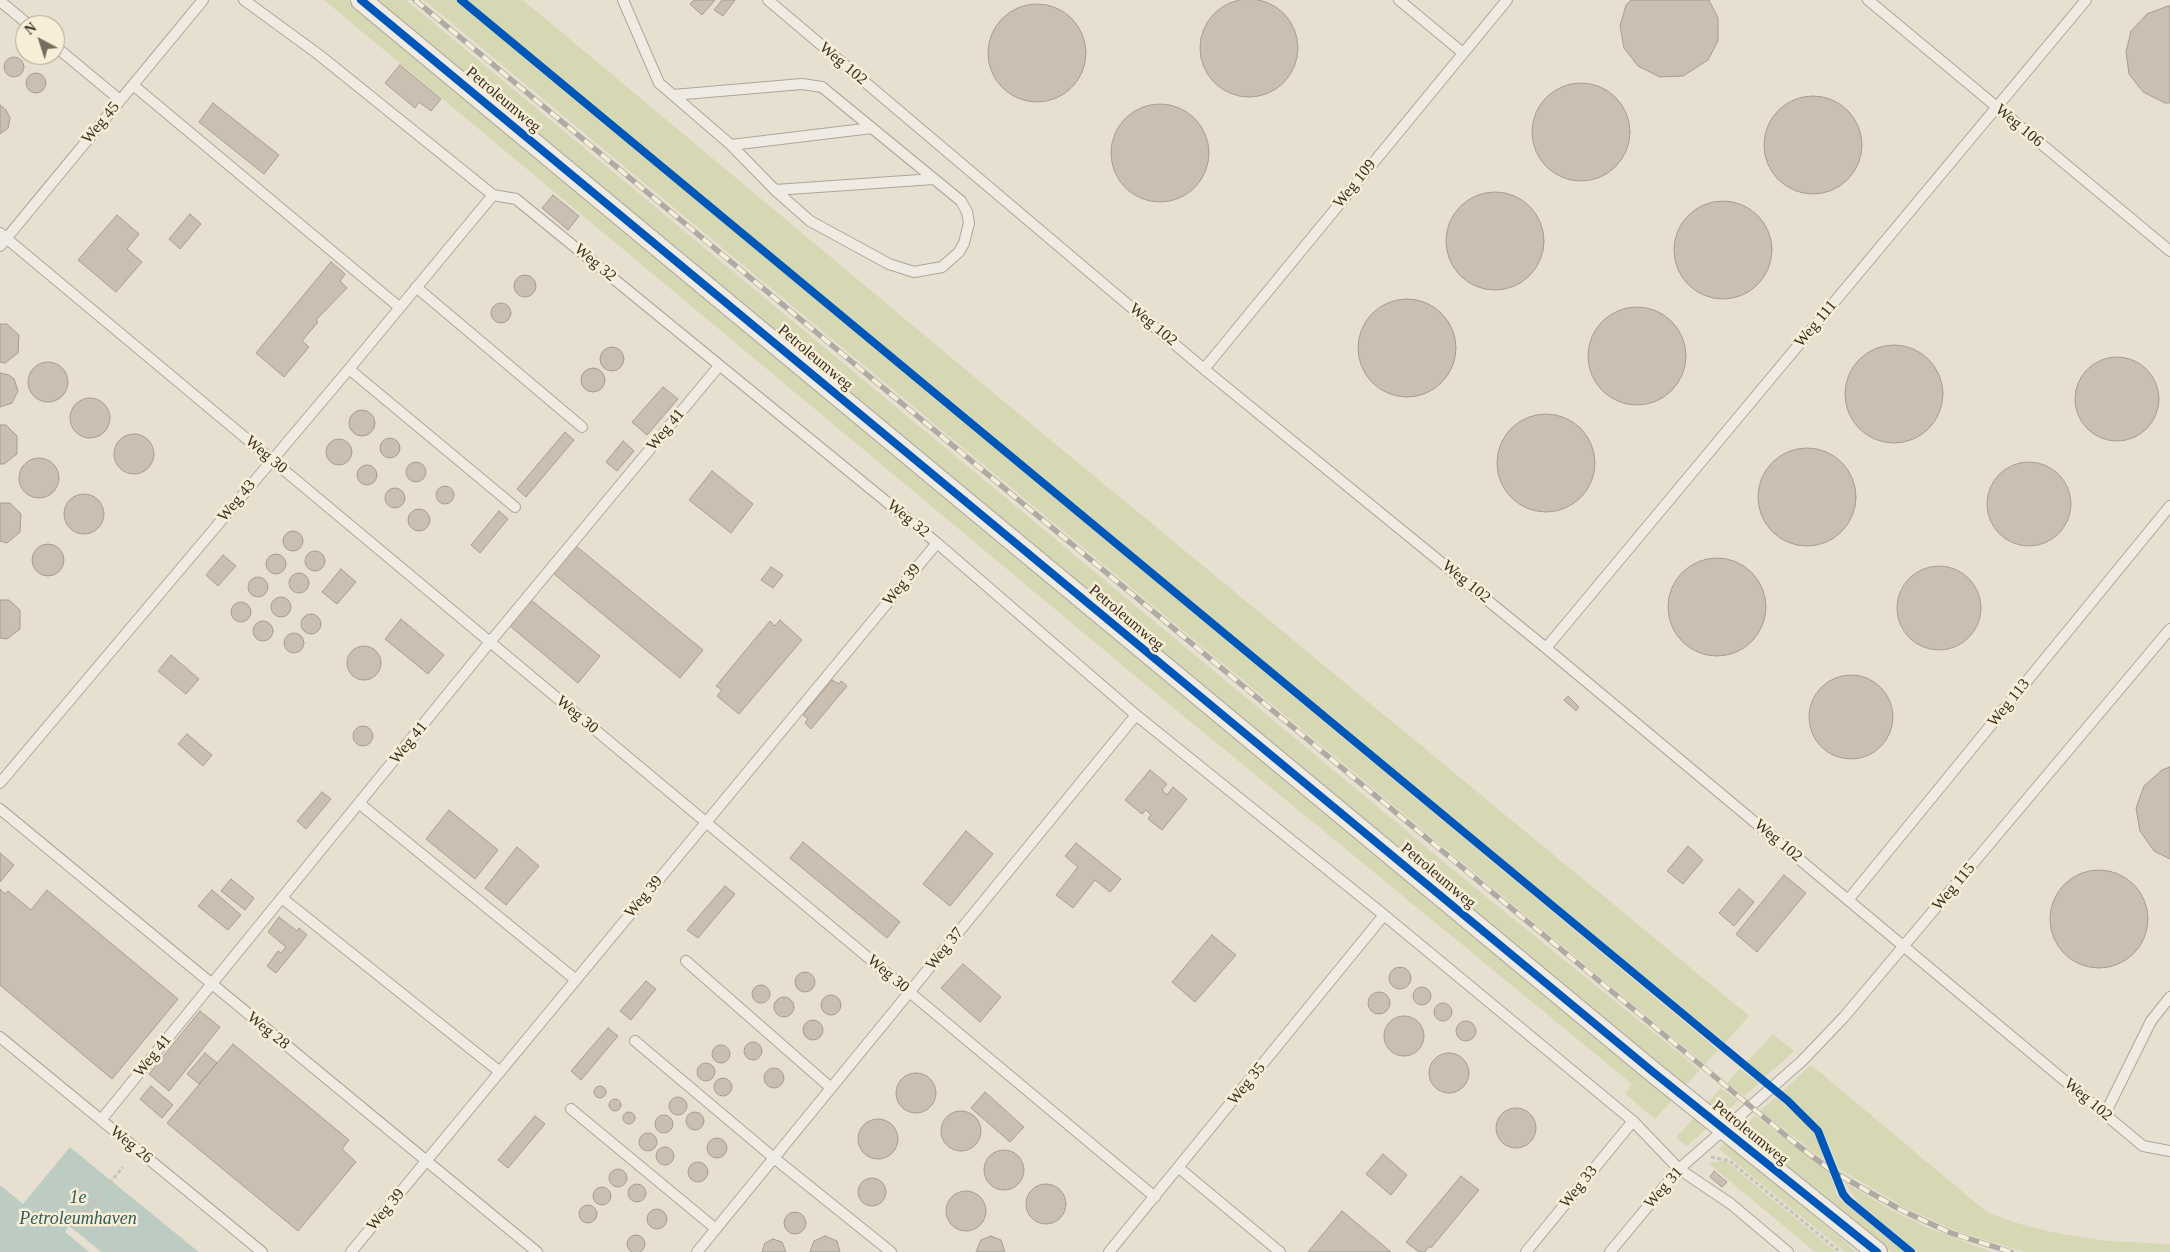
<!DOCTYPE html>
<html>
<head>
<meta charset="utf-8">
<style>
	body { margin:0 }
	#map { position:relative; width:2170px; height:1252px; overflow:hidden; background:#e7e0d1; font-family:Georgia,serif }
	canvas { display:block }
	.north { position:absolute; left:15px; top:15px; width:50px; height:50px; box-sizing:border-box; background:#f7eed8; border:1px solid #ada18e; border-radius:50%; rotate:320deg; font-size:14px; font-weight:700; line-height:20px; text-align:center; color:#3d2e20 }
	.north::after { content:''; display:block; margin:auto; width:18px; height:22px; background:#786c5e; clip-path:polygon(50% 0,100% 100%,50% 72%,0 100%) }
</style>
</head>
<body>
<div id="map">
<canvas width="2170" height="1252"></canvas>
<div class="north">N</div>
</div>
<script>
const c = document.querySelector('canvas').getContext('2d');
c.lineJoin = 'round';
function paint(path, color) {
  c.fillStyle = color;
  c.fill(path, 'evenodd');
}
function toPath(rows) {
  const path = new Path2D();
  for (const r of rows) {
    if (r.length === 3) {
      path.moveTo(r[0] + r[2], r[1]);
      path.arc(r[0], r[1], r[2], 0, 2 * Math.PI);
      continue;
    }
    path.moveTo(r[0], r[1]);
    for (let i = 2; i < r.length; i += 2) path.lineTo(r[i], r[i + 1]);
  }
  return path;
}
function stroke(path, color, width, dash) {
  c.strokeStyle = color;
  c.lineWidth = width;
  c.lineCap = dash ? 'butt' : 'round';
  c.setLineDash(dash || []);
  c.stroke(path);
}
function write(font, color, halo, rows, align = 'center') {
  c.font = font + ' Georgia,serif';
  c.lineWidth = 5;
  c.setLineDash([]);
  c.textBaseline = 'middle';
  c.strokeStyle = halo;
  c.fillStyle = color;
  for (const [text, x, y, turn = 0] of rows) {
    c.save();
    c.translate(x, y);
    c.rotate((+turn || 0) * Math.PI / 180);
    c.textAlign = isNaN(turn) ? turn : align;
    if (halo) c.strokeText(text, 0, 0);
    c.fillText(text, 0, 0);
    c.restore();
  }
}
paint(toPath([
	[324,0,348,0,1674,1098,1655,1119,1625,1094,1632,1084,1152,690],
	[375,0,406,0,1474,887,1700,1070,1684,1087],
	[424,0,457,0,1718,1050,1705,1064],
	[464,0,523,0,996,395,1749,1016,1725,1043],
	[1773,1034,1794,1051,1765,1077,1747,1062],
	[1811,1065,1988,1213,2023,1225,2061,1234,2108,1241,2170,1244,2170,1252,2025,1252,1956,1231,1904,1207,1838,1168,1829,1144,1818,1126,1797,1104,1782,1092],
	[1740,1069,1759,1083,1744,1096,1727,1083],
	[1721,1088,1738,1101,1720,1117,1706,1105],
	[1776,1097,1811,1128,1820,1144,1823,1159,1760,1111],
	[1755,1116,1826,1169,1831,1176,1837,1195,1841,1200,1905,1252,1891,1252,1808,1190,1738,1131],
	[1695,1117,1707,1128,1687,1146,1676,1137],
	[1726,1142,1830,1229,1856,1252,1845,1252,1719,1149],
	[1725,1161,1728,1163,1836,1252,1815,1252,1708,1163],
	[1844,1182,1893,1211,1926,1227,1992,1252,1918,1252,1858,1202]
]), '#d6d7b3');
paint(toPath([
	[70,1147,199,1252,0,1252,0,1185,23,1204]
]), '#bcccc2');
paint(toPath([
	[72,1145,201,1250,202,1252,199,1252,70,1147],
	[69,1226,72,1228,101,1252,89,1252,65,1232]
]), '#e7e0d1');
const building = toPath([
	[1249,48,49],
	[694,0,715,0,702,15,690,4,694,0],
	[722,0,735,0,723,16,714,10,722,0],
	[1631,0,1709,0,1718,18,1718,41,1708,60,1683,76,1660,77,1638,66,1624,48,1620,26,1626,5,1631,0],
	[1037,53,49],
	[2168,6,2170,6,2170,103,2165,103,2143,92,2129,74,2126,52,2131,31,2147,14,2168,6],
	[14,67,10],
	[400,65,441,99,431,111,419,102,415,108,385,83,400,65],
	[36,83,10],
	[1581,132,49],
	[1813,145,49],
	[213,103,279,155,264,174,199,122,213,103],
	[1160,153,49],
	[0,105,6,110,10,118,8,128,0,134,0,105],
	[1495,241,49],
	[553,195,579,216,568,230,542,208,553,195],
	[1723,250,49],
	[190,214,201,224,180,249,169,239,190,214],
	[117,215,139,234,127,249,142,262,116,292,78,260,117,215],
	[331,262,345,274,340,281,347,288,316,320,318,322,302,341,309,347,284,377,256,353,331,262],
	[525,286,11],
	[1407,348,49],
	[501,313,10],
	[1637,356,49],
	[0,324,7,324,19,335,18,353,5,363,0,362,0,324],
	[1894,394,49],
	[612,359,12],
	[2117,399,42],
	[48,382,20],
	[593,380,12],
	[0,373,9,375,14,379,18,391,12,403,0,407,0,373],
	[663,387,678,399,647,435,632,422,663,387],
	[90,418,20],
	[362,423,13],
	[1546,463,49],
	[0,425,6,425,17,436,17,454,4,464,0,464,0,425],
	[565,432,574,440,526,497,517,489,565,432],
	[134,454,20],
	[390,448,10],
	[339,452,13],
	[623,441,634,451,617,471,606,462,623,441],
	[1807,497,49],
	[39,478,20],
	[416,472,10],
	[2029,504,42],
	[367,475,10],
	[712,471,753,504,731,533,689,500,712,471],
	[445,495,9],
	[395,498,10],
	[84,514,20],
	[0,503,10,503,21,514,20,532,7,543,0,541,0,503],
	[419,520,11],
	[499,511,508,519,480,553,471,545,499,511],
	[293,541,10],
	[48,560,16],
	[576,546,703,650,680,678,553,573,576,546],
	[315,561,10],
	[276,564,10],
	[223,555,236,566,218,586,206,575,223,555],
	[1717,607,49],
	[1939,608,42],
	[771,567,783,575,773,588,761,580,771,567],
	[341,569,356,582,337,604,322,592,341,569],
	[299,583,10],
	[258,587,10],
	[281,607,10],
	[0,600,9,600,20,610,20,629,7,639,0,638,0,600],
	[531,600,600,656,578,683,510,626,531,600],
	[241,612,10],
	[311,624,10],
	[401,619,444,655,428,674,385,639,401,619],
	[780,620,802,640,739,714,717,696,722,690,716,686,770,621,775,626,780,620],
	[263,631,10],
	[294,643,10],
	[364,663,17],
	[171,655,199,679,186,694,158,671,171,655],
	[1851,717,42],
	[832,680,839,684,841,681,847,686,811,729,805,723,808,719,803,715,832,680],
	[1568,696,1579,707,1576,711,1564,700,1568,696],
	[363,736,10],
	[187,734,212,755,203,766,178,744,187,734],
	[2170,767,2170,859,2154,851,2140,831,2136,808,2144,786,2162,770,2170,767],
	[1150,770,1167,784,1162,790,1167,795,1173,787,1187,799,1162,830,1148,819,1151,815,1146,810,1142,814,1125,800,1150,770],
	[322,792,331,799,306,829,297,821,322,792],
	[449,810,498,850,475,879,426,839,449,810],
	[966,831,993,854,950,906,923,884,966,831],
	[803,842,900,922,887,938,790,858,803,842],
	[1076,843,1121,879,1110,892,1095,880,1073,908,1056,895,1078,867,1065,856,1076,843],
	[1688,846,1703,860,1683,884,1667,871,1688,846],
	[517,847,539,866,506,905,485,888,517,847],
	[0,853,14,865,0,882,0,853],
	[2099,919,49],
	[1784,875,1806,893,1757,952,1736,934,1784,875],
	[231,879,254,898,245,910,221,891,231,879],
	[725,886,735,894,698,938,687,930,725,886],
	[0,889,5,894,8,891,31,910,47,890,178,999,112,1079,0,985,0,889],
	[1739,889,1754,902,1734,926,1719,913,1739,889],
	[212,890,241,915,228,930,198,906,212,890],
	[279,917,297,931,299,928,307,935,276,973,267,966,278,951,281,953,286,947,268,932,279,917],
	[1212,935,1236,955,1195,1002,1172,982,1212,935],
	[963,964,1001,997,980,1022,941,988,963,964],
	[1400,978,11],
	[805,982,10],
	[646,981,656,989,631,1020,620,1011,646,981],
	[761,994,9],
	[1422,996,9],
	[1379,1003,11],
	[831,1005,10],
	[784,1007,10],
	[1443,1012,9],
	[200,1011,220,1027,169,1091,149,1074,200,1011],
	[1404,1036,20],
	[813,1030,10],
	[1466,1031,10],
	[608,1028,618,1036,581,1080,571,1071,608,1028],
	[753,1051,9],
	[233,1044,349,1140,342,1149,356,1162,298,1231,167,1123,233,1044],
	[721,1054,9],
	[205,1053,217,1063,199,1084,187,1074,205,1053],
	[1449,1073,20],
	[706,1072,9],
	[774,1078,10],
	[916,1093,20],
	[723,1087,9],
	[151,1086,173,1105,162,1118,140,1099,151,1086],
	[600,1092,6],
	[985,1092,1024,1127,1010,1142,971,1108,985,1092],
	[678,1106,9],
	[615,1105,6],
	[1516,1128,20],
	[961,1131,20],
	[629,1118,6],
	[695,1121,9],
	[664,1124,9],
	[535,1116,545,1124,508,1168,498,1160,535,1116],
	[878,1139,20],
	[648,1142,9],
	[717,1148,10],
	[665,1156,9],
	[1004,1170,20],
	[1383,1154,1407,1175,1391,1195,1366,1174,1383,1154],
	[698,1172,10],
	[618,1178,9],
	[1714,1171,1727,1182,1722,1187,1710,1177,1714,1171],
	[1461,1176,1479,1190,1431,1248,1429,1246,1425,1252,1419,1252,1406,1242,1461,1176],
	[872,1192,14],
	[1046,1204,20],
	[637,1193,9],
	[602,1196,9],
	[966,1211,20],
	[588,1214,9],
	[657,1219,10],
	[1342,1211,1391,1252,1308,1252,1342,1211],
	[795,1223,11],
	[636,1244,9],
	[825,1236,837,1241,840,1252,810,1252,814,1241,825,1236],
	[991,1236,1001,1240,1005,1252,976,1252,981,1240,991,1236],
	[773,1239,782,1242,786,1252,762,1252,765,1243,773,1239]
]);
paint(building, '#cbbfb2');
stroke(building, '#a89c90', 1);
const service = toPath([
	[244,0,318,54,493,195,516,199,937,543,1136,715,1384,915,1633,1121,1679,1169,1731,1204,1788,1252],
	[623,0,659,83,673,95,731,145,775,190,810,221,889,264,914,272,942,267,959,252,964,243,969,223,967,212,961,201,822,87,802,84,673,95],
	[768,0,1204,369,1546,648,2143,1146,2170,1151],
	[1399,0,1463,53],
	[1868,0,2170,251],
	[0,1,29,25],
	[55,46,120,100],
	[133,85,399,307],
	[731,145,872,128],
	[775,190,934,179],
	[0,233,1155,1197],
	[0,246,203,0],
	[416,287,582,427],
	[349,369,515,507],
	[1204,369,1507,0],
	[1546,648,2086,0],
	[0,783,349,369,493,195],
	[360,804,576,980],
	[0,809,537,1252],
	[282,898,500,1072],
	[1848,900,2170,506],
	[686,961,831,1088],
	[0,1037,262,1252],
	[635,1041,774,1158,891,1252],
	[571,1109,716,1229],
	[2105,1114,2151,1021,2170,997],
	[101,1120,490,642,719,366],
	[1179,1168,1280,1252],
	[351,1252,937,543],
	[697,1252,1136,715],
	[1109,1252,1384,915],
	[1526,1252,1633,1121],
	[1610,1252,1679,1169,1802,1061,1844,1017,2170,629]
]);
const minor = toPath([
	[361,0,1653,1072,1877,1252]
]);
stroke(service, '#ada599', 12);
stroke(minor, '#ada599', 22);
stroke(toPath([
	[1711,1157,1730,1161,1840,1252],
	[72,1228,123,1167]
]), '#c8c2b9', 3, [4, 2.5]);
stroke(service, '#efebe3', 10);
stroke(minor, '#efebe3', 20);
const rail = toPath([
	[415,0,1796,1144,1832,1171,1901,1210,1951,1233,2011,1252]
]);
stroke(rail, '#afaaa2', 5.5);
stroke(rail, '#f7eed8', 4, [11]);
stroke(toPath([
	[361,0,1653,1072,1877,1252],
	[461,0,1788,1101,1818,1131,1843,1194,1848,1200,1911,1252]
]), '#0057b8', 8);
write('16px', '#3d2e20', '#f7eed8', [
	["Weg 102",843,64,40],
	["Petroleumweg",503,100,40],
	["Weg 45",101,123,-50],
	["Weg 106",2019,126,40],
	["Weg 109",1355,184,-51],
	["Weg 32",595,263,40],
	["Weg 111",1816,324,-50],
	["Weg 102",1153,325,40],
	["Petroleumweg",815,358,40],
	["Weg 41",666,430,-50],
	["Weg 30",266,455,40],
	["Weg 43",237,501,-50],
	["Weg 32",908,519,39],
	["Weg 102",1466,582,39],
	["Weg 39",902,585,-50],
	["Petroleumweg",1126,618,40],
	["Weg 113",2009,703,-51],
	["Weg 30",577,715,40],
	["Weg 41",409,743,-51],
	["Weg 102",1778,841,40],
	["Petroleumweg",1438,876,40],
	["Weg 115",1954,887,-50],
	["Weg 39",644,897,-50],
	["Weg 37",945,949,-51],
	["Weg 30",888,974,40],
	["Weg 28",268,1031,39],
	["Weg 41",153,1056,-51],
	["Weg 35",1247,1084,-51],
	["Weg 102",2088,1100,40],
	["Petroleumweg",1750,1133,39],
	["Weg 26",131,1145,39],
	["Weg 33",1579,1187,-51],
	["Weg 31",1664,1188,-49],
	["Weg 39",386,1210,-50]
]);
write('italic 18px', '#2f5d5a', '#f7eed8', [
	["1e",78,1198],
	["Petroleumhaven",78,1219]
]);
</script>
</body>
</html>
